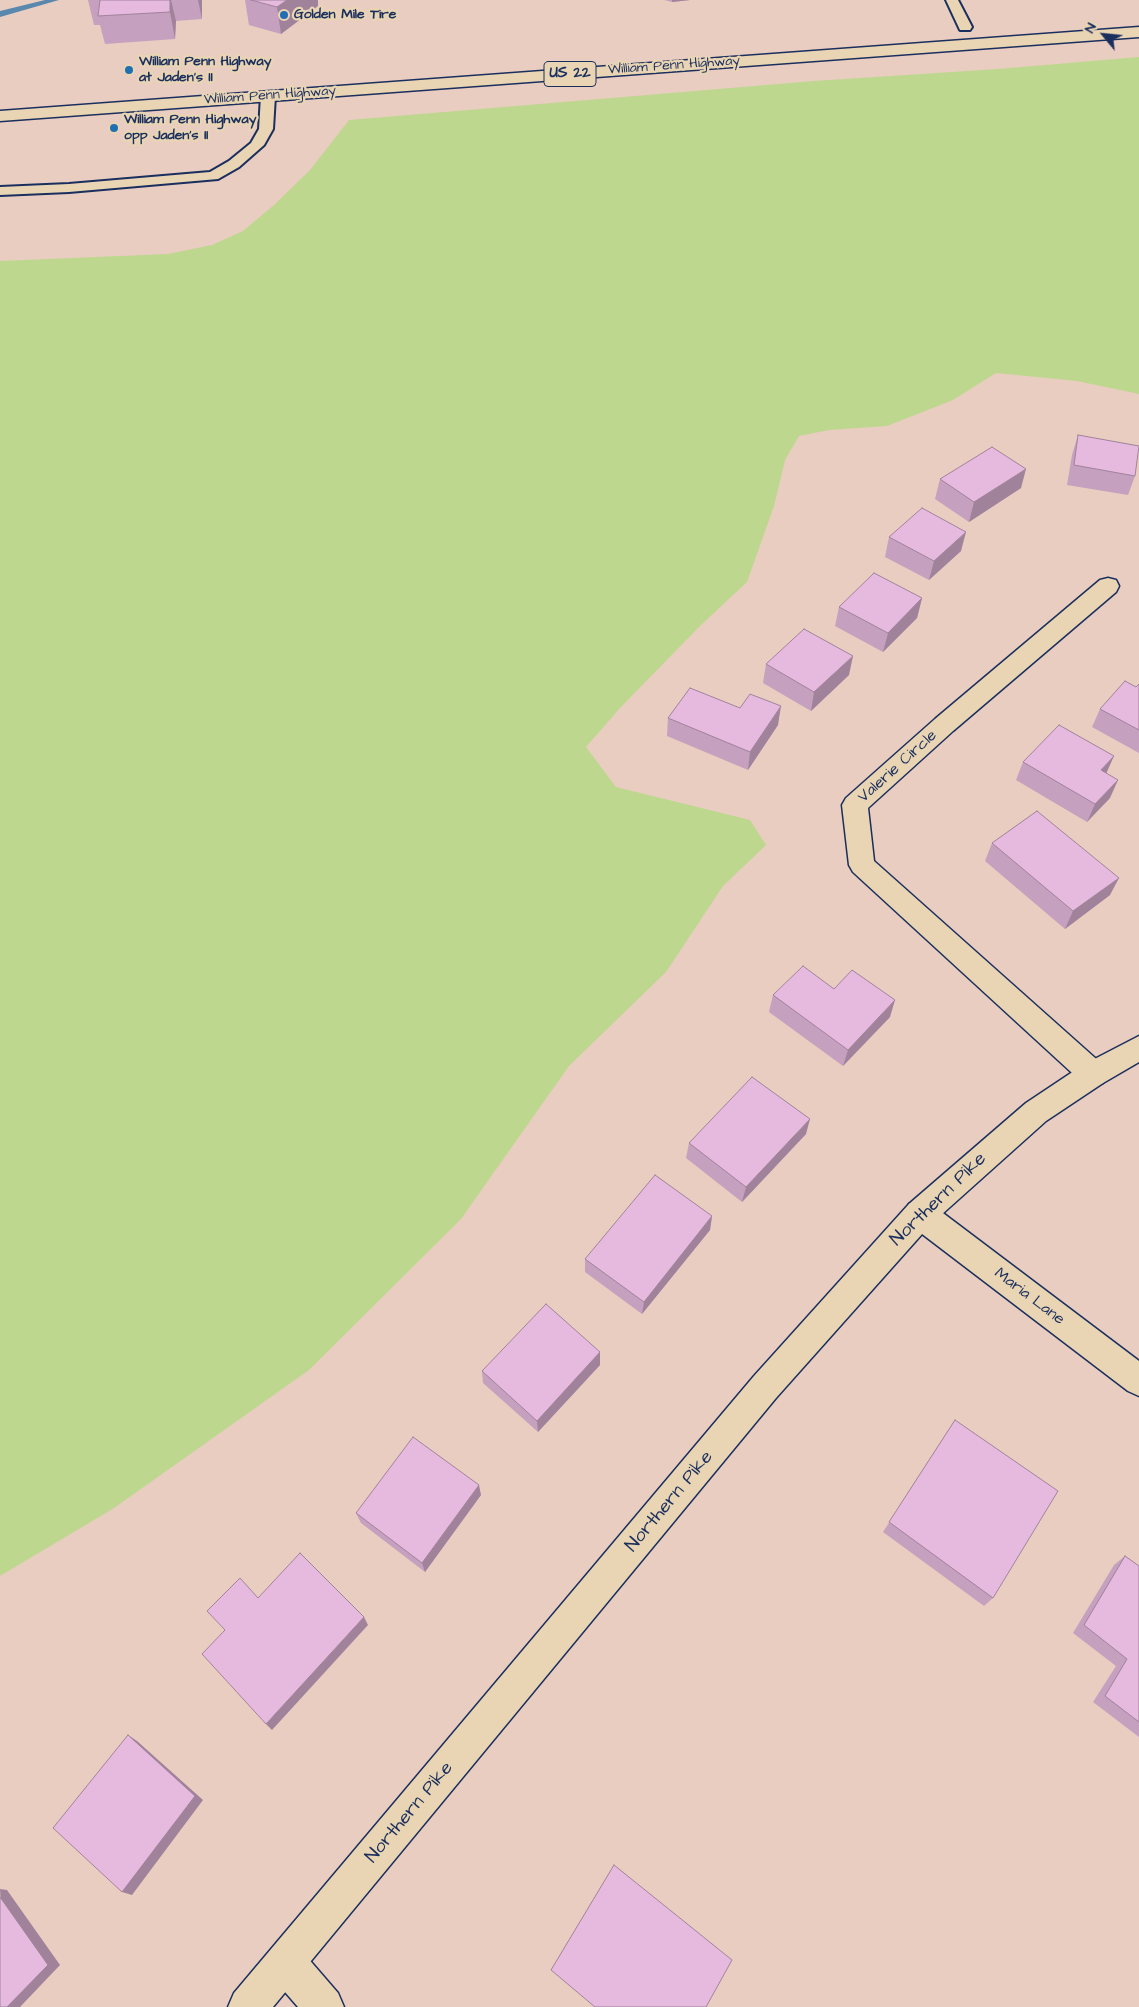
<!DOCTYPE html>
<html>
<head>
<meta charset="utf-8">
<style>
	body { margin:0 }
	#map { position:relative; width:1139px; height:2007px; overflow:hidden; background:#e8cdc0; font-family:"Architects Daughter",sans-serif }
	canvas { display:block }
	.north { position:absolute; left:1079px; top:10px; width:50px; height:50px; -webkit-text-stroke:4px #e9d5b3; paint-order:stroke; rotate:298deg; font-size:14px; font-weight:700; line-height:20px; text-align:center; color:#1b2f5e }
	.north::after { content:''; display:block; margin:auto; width:18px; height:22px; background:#1b2f5e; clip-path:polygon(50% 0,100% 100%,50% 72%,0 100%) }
</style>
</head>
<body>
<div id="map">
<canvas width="1139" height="2007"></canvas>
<div class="north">N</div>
</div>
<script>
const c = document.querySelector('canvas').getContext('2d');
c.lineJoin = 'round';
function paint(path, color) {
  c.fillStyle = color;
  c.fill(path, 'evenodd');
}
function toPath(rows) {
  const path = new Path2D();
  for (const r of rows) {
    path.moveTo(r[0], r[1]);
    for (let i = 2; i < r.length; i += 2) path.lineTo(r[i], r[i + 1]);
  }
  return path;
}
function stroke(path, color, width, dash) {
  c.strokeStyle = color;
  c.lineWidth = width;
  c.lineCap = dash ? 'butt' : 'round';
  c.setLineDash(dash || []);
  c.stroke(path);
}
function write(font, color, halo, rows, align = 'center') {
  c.font = font + ' "Architects Daughter",sans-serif';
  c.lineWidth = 4.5;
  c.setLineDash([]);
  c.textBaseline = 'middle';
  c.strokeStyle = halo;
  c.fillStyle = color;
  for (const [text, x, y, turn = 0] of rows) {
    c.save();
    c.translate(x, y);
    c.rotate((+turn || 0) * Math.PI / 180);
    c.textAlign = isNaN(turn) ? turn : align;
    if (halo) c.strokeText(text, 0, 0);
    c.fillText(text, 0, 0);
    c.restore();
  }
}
paint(toPath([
	[1139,57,1139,394,1077,381,996,373,953,400,887,426,829,430,799,436,785,460,774,506,747,582,700,626,620,708,586,747,616,787,750,820,766,845,723,886,666,972,569,1066,461,1219,309,1370,114,1508,0,1576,0,261,168,254,212,245,243,231,274,205,310,170,349,120,814,81,998,69]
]), '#bed78e');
paint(toPath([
	[45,0,59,0,0,17,0,11,45,0]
]), '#5987ad');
const service = toPath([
	[946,0,958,0,972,27,970,30,960,30,946,0],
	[268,92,275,96,273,129,264,145,239,167,218,179,69,192,0,195,0,187,69,184,210,172,229,161,251,143,259,129,261,96,268,92]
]);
const minor = toPath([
	[1108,578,1116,580,1119,586,1116,592,953,731,868,808,874,861,1103,1065,1107,1074,1103,1083,1093,1086,1083,1083,853,872,849,865,842,805,846,798,935,719,1100,580,1108,578],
	[920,1200,931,1204,1139,1361,1139,1396,1128,1391,909,1224,905,1214,909,1204,920,1200],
	[286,1944,300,1949,338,1993,344,2007,298,2007,272,1977,267,1963,272,1949,286,1944]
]);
const secondary = toPath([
	[1139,1036,1139,1062,1103,1083,1046,1121,931,1224,776,1398,273,2007,228,2007,234,1993,754,1376,909,1204,1026,1103,1083,1065,1139,1036]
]);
const trunk = toPath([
	[1139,27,1139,37,0,121,0,111,1139,27]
]);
stroke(service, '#1b2f5e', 4);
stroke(minor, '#1b2f5e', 3);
stroke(secondary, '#1b2f5e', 3);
stroke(trunk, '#1b2f5e', 3);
paint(service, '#e9d5b3');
paint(minor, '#e9d5b3');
paint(secondary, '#e9d5b3');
paint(trunk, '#e9d5b3');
paint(toPath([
	[88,0,202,0,202,19,176,21,175,39,105,44,100,25,94,25],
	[245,0,318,0,318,6,281,34,249,25],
	[664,0,690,0,672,2],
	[1078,435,1135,476,1128,495,1067,485,1072,455],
	[940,479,1021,488,969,522,935,499],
	[889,537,961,551,929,580,885,557],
	[922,598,917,618,883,652,835,626,839,607],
	[766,664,849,675,811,711,763,683],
	[1139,684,1139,753,1092,727,1100,709,1136,687],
	[740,708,778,725,748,770,667,736,668,718],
	[1023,762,1107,773,1110,798,1087,822,1016,780],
	[992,843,1110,895,1065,929,985,861],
	[834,989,890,1017,843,1066,769,1012,773,995],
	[806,1134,742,1202,686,1158,689,1143],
	[712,1216,710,1230,642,1314,585,1272,585,1259],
	[600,1365,538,1432,483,1383,482,1371],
	[955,1420,993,1598,984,1606,883,1532],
	[481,1495,425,1572,361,1523,356,1513],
	[1125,1556,1139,1566,1139,1737,1093,1702,1116,1666,1073,1633,1114,1565]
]), '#c6a0bf');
paint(toPath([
	[170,0,171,0,176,21,175,39,170,12],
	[198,0,202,0,202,19],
	[287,0,318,0,318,6,281,34,277,7],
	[672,0,690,0,672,2],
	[1026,469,1021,488,969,522,974,502],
	[966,532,961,551,929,580,934,561],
	[922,598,917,618,883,652,888,633],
	[853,656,849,675,811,711,814,692],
	[781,706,778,725,748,770,750,752],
	[1114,756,1106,774,1101,770],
	[1118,780,1110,798,1087,822,1095,804],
	[1119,878,1110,895,1065,929,1073,911],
	[895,1000,890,1017,843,1066,848,1050],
	[810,1119,806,1134,742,1202,746,1187],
	[712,1216,710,1230,642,1314,644,1302],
	[600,1352,600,1365,538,1432,537,1421],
	[479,1485,481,1495,425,1572,422,1563],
	[364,1617,368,1625,272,1730,266,1724],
	[128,1735,137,1741,203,1800,132,1895,122,1892],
	[0,1889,7,1890,60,1965,20,2007,7,2007]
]), '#a1829b');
const building = toPath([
	[100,0,170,0,170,12,98,16,100,0],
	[251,0,287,0,277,7,251,0],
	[1078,435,1139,446,1135,476,1074,465,1078,435],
	[992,447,1026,469,974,502,940,479,992,447],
	[922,508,966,532,934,561,889,537,922,508],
	[874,573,922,598,888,633,839,607,874,573],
	[804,629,853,656,814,692,766,664,804,629],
	[1125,681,1136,687,1139,684,1139,730,1100,709,1125,681],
	[690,688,740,708,750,694,781,706,750,752,668,718,690,688],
	[1059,725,1114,756,1101,770,1118,780,1095,804,1023,762,1059,725],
	[1037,811,1119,878,1073,911,992,843,1037,811],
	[803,966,834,989,852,970,895,1000,848,1050,773,995,803,966],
	[752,1077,810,1119,746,1187,689,1143,752,1077],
	[655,1175,712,1216,644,1302,585,1259,655,1175],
	[546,1304,600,1352,537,1421,482,1371,546,1304],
	[955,1420,1058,1491,993,1598,889,1522,955,1420],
	[413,1437,479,1485,422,1563,356,1513,413,1437],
	[300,1553,364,1617,266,1724,202,1654,225,1630,207,1611,240,1578,258,1598,300,1553],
	[1125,1556,1139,1566,1139,1722,1105,1696,1127,1659,1084,1625,1125,1556],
	[128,1735,195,1796,122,1892,53,1828,128,1735],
	[614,1865,732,1960,706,2007,595,2007,551,1970,614,1865],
	[0,1897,48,1965,7,2007,0,2007,0,1897]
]);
paint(building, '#e6bade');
stroke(building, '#a1829b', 1);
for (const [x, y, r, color] of [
	[284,15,5,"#1f6fb2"],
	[129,70,5,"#1f6fb2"],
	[114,128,5,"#1f6fb2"]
]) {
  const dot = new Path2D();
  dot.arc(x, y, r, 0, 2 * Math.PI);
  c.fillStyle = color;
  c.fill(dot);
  stroke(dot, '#e9d5b3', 2);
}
write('bold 14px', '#1b2f5e', '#e9d5b3', [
	["Golden Mile Tire",294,15],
	["William Penn Highway",139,62],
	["at Jaden's II",139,78],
	["William Penn Highway",124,120],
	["opp Jaden's II",124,136]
], 'left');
write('14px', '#1b2f5e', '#e9d5b3', [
	["William Penn Highway",674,66,-4],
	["William Penn Highway",270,96,-4]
]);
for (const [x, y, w] of [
	[570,74,52]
]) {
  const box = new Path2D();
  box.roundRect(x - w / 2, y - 12.5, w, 25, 4);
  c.fillStyle = '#e9d5b3';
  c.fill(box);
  stroke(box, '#1b2f5e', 1);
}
write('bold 15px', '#1b2f5e', null, [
	["US 22",570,74]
]);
write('16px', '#1b2f5e', '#e9d5b3', [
	["Valerie Circle",898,767,-42],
	["Maria Lane",1029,1297,37]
]);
write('19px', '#1b2f5e', '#e9d5b3', [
	["Northern Pike",939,1200,-44],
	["Northern Pike",670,1502,-50],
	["Northern Pike",410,1813,-50]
]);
</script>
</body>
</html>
